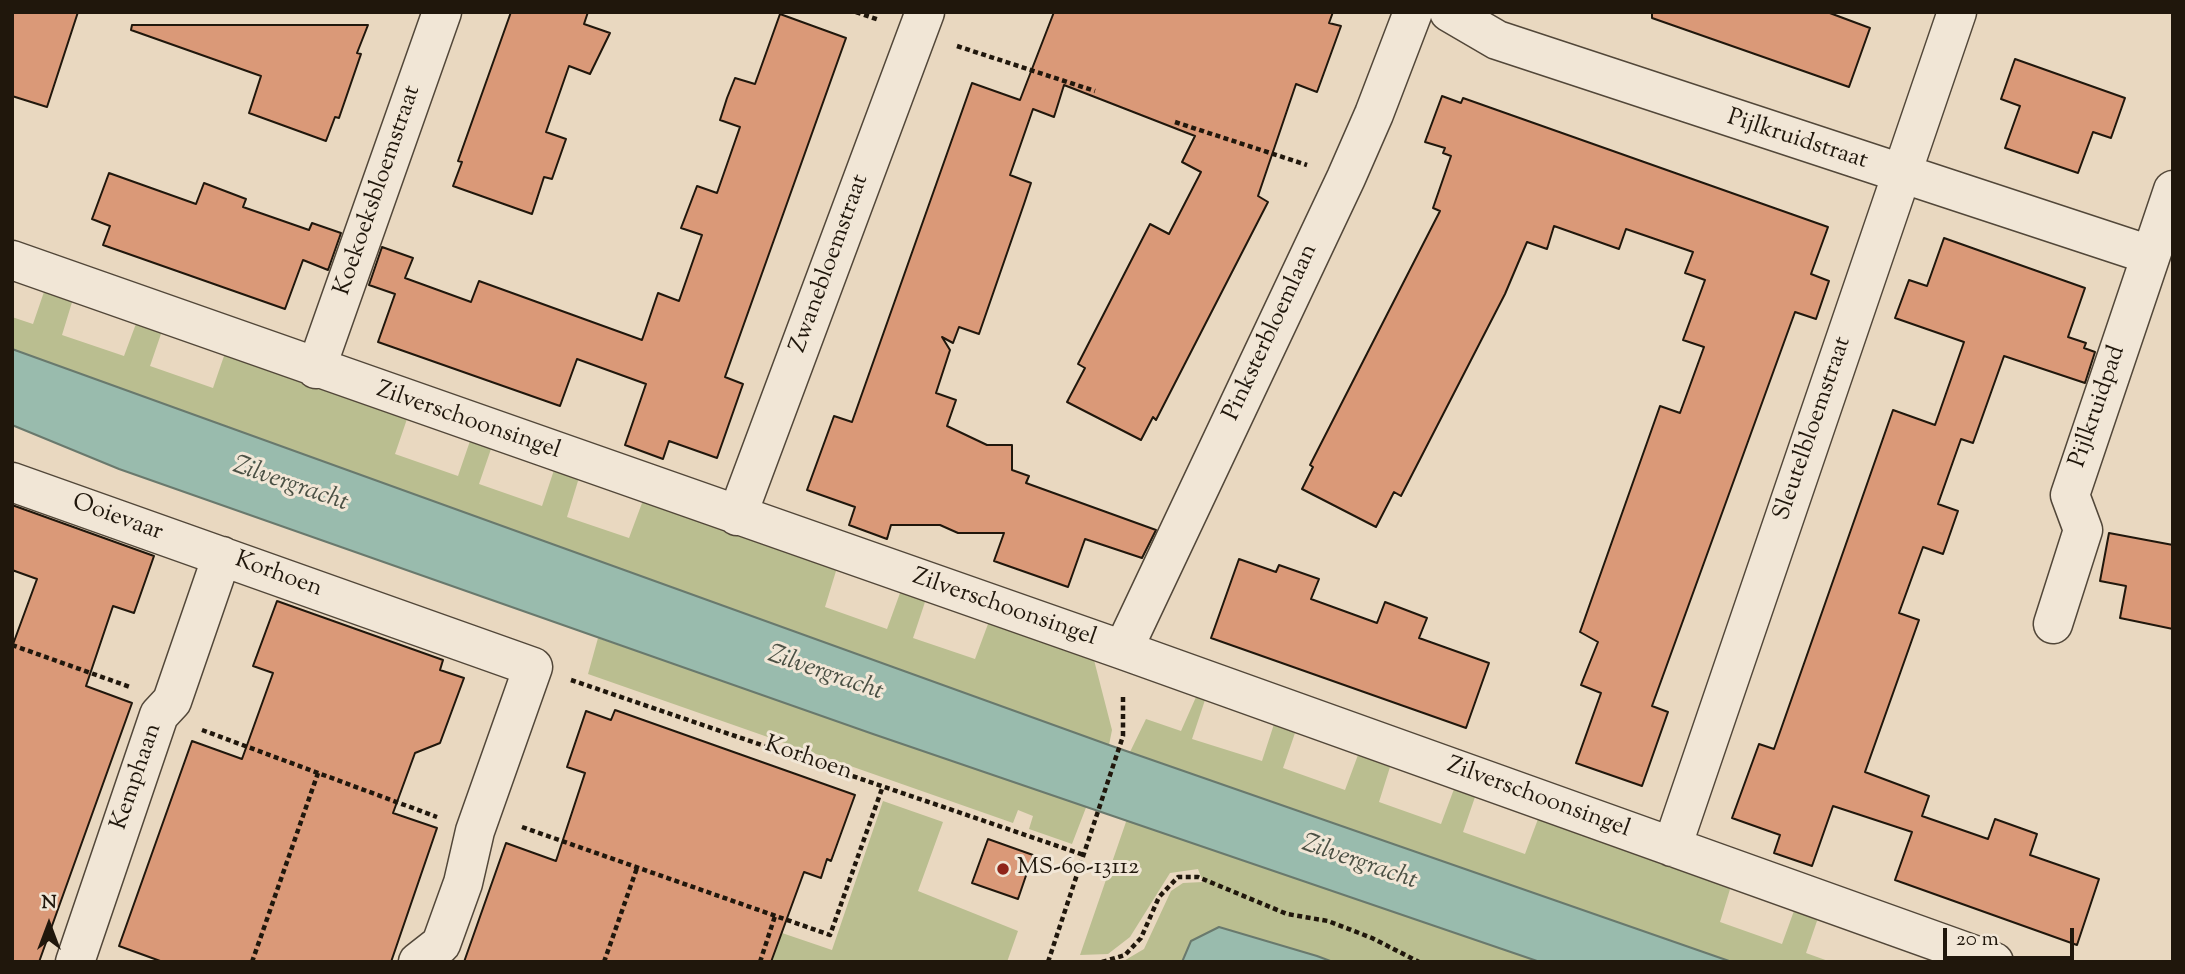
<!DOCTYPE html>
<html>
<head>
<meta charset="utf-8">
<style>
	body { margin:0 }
	#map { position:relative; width:2185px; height:974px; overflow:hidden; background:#e9d8c0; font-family:"Sorts Mill Goudy",serif }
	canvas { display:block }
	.frame { position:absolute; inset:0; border:14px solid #20170c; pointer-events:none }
	.north { position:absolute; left:14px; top:890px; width:70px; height:70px; -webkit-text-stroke:5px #f1e6d6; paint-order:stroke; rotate:0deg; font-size:19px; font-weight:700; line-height:28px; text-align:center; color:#20170c }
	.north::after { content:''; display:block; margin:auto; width:24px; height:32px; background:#20170c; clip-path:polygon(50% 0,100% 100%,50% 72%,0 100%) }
	.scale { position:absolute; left:1943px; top:928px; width:131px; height:32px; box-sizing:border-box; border:4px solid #20170c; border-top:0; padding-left:9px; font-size:21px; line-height:24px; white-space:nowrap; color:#20170c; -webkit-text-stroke:5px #f1e6d6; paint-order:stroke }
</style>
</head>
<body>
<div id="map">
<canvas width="2185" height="974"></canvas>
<div class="frame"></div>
<div class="north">N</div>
<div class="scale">20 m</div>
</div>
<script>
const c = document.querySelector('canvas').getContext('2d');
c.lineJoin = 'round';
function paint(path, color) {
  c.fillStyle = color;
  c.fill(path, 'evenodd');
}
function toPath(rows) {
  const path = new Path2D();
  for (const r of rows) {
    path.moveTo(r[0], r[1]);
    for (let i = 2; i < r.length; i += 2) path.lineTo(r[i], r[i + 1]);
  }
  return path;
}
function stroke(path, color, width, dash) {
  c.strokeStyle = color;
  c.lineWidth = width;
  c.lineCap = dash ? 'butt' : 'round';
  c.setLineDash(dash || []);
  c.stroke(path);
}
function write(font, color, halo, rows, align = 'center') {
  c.font = font + ' "Sorts Mill Goudy",serif';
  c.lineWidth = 6;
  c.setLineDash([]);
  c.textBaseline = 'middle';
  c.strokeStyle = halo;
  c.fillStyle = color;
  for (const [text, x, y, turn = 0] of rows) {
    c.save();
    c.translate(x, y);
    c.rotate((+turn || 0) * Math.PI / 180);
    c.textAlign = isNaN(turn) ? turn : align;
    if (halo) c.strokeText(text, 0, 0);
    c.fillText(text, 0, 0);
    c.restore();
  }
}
paint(toPath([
	[45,289,73,299,62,335,124,356,137,321,162,331,150,366,213,388,225,353,407,419,395,454,458,476,470,441,489,445,491,449,479,484,542,506,554,470,577,476,578,481,567,517,629,538,642,503,646,501,832,566,836,571,825,607,887,629,900,593,904,592,922,597,925,602,913,638,975,659,988,624,992,622,1094,660,1112,730,1109,745,12,349,12,317,33,324],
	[598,638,1087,805,1072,844,1029,829,1033,816,1018,810,1013,823,588,674],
	[1196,697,1205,700,1192,739,1262,761,1274,724,1295,733,1283,768,1345,790,1358,755,1390,767,1379,802,1441,824,1454,789,1475,797,1463,832,1525,854,1538,819,1731,886,1720,922,1782,944,1795,908,1818,918,1806,953,1831,962,1732,962,1130,752,1146,719,1181,731],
	[883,801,943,822,918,891,1018,931,1007,962,772,962,782,933,832,950],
	[1127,819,1540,962,1333,962,1219,927,1191,941,1182,962,1122,962,1144,949,1171,891,1183,883,1203,882,1198,869,1170,873,1130,937,1108,954,1080,955]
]), '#babe90');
const water = toPath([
	[12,349,1109,745,1732,962,1540,962,873,734,119,469,12,425,12,349],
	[1219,927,1317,956,1333,962,1182,962,1191,941,1219,927]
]);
paint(water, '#99bbad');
stroke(water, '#69796d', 2);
const building = toPath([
	[12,12,78,12,47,107,12,96,12,12],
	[511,12,588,12,584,24,610,33,590,74,569,66,546,132,566,139,552,179,544,177,532,214,453,186,462,162,458,161,511,12],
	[1054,12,1333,12,1329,23,1341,26,1317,92,1296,84,1258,196,1268,202,1156,420,1153,417,1141,440,1067,402,1085,368,1078,364,1150,224,1169,234,1201,172,1182,162,1195,136,1064,85,1054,117,1033,109,1010,175,1031,183,1024,204,979,334,959,327,953,343,942,337,950,350,936,393,956,400,947,426,987,445,1012,445,1012,470,1029,476,1026,483,1156,530,1142,558,1085,539,1068,587,994,561,1004,533,958,533,940,525,891,525,887,539,849,525,855,507,807,490,834,416,852,422,972,83,1020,100,1054,12],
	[1652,12,1827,12,1870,28,1849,87,1652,18,1652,12],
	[780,14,846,38,725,377,743,384,717,458,669,441,663,459,625,445,646,384,577,359,560,406,378,342,395,294,369,285,382,247,413,258,405,278,471,302,479,281,642,340,658,293,679,301,702,235,681,228,697,186,717,193,740,127,720,120,727,98,735,78,755,84,780,14],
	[132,25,368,25,357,53,361,54,339,118,335,117,326,141,249,113,261,76,131,30,132,25],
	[2015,59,2125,98,2111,138,2093,132,2078,173,2005,148,2020,106,2001,99,2015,59],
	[1442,96,1461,103,1463,98,1828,227,1811,274,1829,281,1816,319,1795,312,1652,706,1668,712,1642,786,1576,763,1601,693,1581,685,1598,642,1580,632,1660,406,1680,413,1704,347,1683,340,1705,280,1685,273,1693,252,1626,229,1619,249,1554,226,1547,249,1527,242,1505,294,1401,496,1394,492,1376,527,1302,489,1313,467,1310,465,1440,211,1433,208,1451,156,1443,153,1445,148,1425,142,1442,96],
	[109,173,196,204,204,183,246,199,243,207,309,230,312,223,341,233,328,270,303,260,285,309,103,245,110,226,92,219,109,173],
	[1944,238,2085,288,2068,337,2086,343,2084,348,2095,352,2085,383,2004,356,1973,443,1961,439,1938,504,1958,511,1943,554,1923,547,1899,613,1919,620,1865,772,1929,796,1922,816,1988,839,1995,819,2037,834,2030,855,2099,879,2077,945,1895,880,1912,832,1833,806,1812,866,1774,853,1780,835,1732,818,1759,744,1774,749,1893,410,1935,425,1964,342,1895,318,1909,280,1927,286,1944,238],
	[12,505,154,556,134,613,113,606,86,686,132,703,39,962,12,962,12,647,37,579,12,570,12,505],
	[2109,533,2173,545,2173,629,2120,618,2126,586,2100,581,2109,533],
	[1239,559,1276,572,1279,565,1319,579,1311,599,1377,623,1385,602,1427,618,1419,638,1489,663,1466,728,1211,638,1239,559],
	[277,601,443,660,440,670,464,678,440,743,415,753,393,813,437,828,391,962,163,962,119,946,192,741,242,759,273,673,253,666,277,601],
	[615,710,855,795,831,861,827,859,821,878,804,872,771,962,464,962,506,843,556,861,585,773,567,767,586,711,611,720,615,710],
	[988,839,1033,855,1018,899,972,883,988,839]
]);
paint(building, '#da9978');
stroke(building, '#20170c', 2);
const minor = toPath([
	[1449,12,1497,40,2150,255],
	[12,260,1123,650,1994,962],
	[316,369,442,12],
	[12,482,533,667,475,831,463,883,441,944,418,962],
	[737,516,925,12],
	[2053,624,2083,530,2070,495,2173,190],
	[1123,650,1346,178,1374,114,1413,12],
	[1672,847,1957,12],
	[75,962,159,715,172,701,222,556]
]);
stroke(minor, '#524739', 41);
stroke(toPath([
	[856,12,879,20],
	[957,46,1095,91],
	[1175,122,1307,165],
	[12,645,130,687],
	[571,680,1084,855],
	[202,730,437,817],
	[522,827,830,935,883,786],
	[252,962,318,773],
	[604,962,637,868],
	[760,962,775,916],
	[1048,962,1123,736,1123,695],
	[1102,962,1125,955,1141,938,1159,897,1178,877,1198,877,1287,914,1328,921,1372,938,1419,962]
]), '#20170c', 4.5, [5, 3.5]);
stroke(minor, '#f1e6d6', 38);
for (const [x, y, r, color] of [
	[1003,869,7,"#8f2418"]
]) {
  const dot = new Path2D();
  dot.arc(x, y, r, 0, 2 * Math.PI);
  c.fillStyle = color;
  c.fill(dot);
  stroke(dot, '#f1e6d6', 2.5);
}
write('24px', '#20170c', '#f1e6d6', [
	["Pijlkruidstraat",1797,141,18],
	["Koekoeksbloemstraat",379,191,-71],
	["Zwanebloemstraat",831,264,-70],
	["Pinksterbloemlaan",1272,333,-65],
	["Pijlkruidpad",2099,407,-71],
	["Zilverschoonsingel",468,422,19],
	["Sleutelbloemstraat",1814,429,-71],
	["Ooievaar",117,519,20],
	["Korhoen",278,576,20],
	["Zilverschoonsingel",1004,609,19],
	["Korhoen",808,760,19],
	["Kemphaan",138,777,-71],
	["Zilverschoonsingel",1538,799,20]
]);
write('24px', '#20170c', '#f1e6d6', [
	["MS-60-13112",1017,869]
], 'left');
write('italic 26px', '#4a5044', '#f1e6d6', [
	["Zilvergracht",290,486,19],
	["Zilvergracht",825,675,19],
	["Zilvergracht",1359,864,19]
]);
</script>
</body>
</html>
